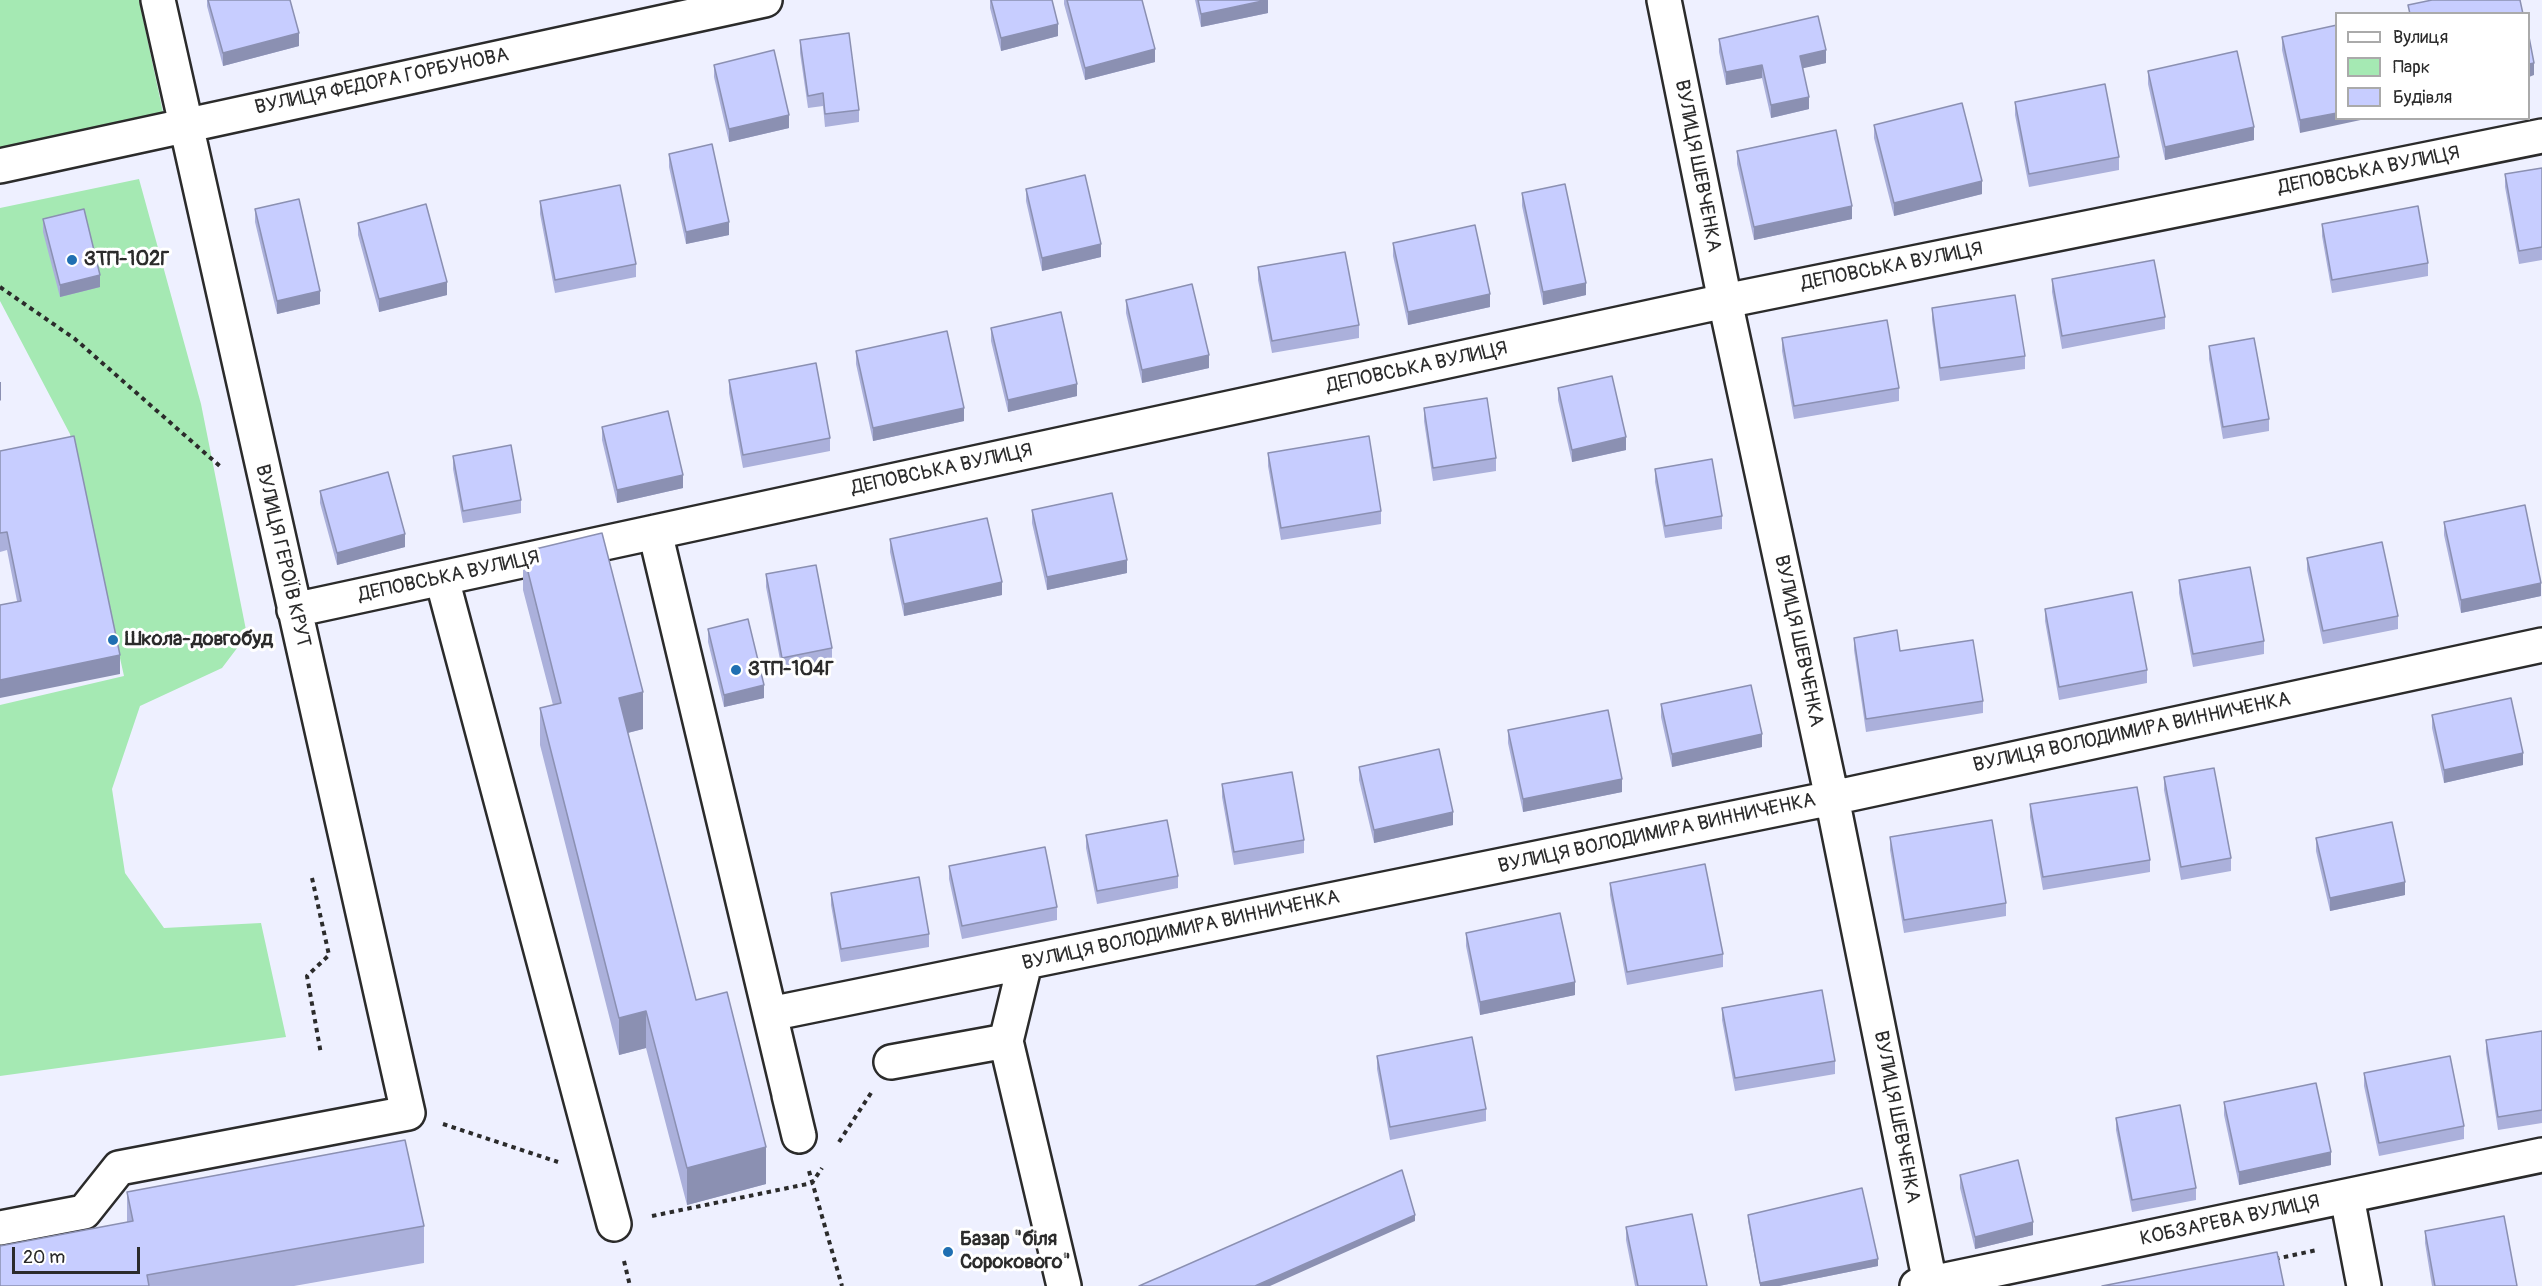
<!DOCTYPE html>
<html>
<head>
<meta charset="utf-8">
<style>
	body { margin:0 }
	#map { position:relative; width:2542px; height:1286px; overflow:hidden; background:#eef0ff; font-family:Pangolin,sans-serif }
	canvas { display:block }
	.legend { position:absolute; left:2335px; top:12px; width:195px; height:108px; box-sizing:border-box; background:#fff; border:2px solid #aaa; margin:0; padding:8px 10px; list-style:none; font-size:18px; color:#2b2b2b }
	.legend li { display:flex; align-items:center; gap:12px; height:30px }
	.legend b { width:30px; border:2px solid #aaa }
	.scale { position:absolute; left:12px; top:1247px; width:128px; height:27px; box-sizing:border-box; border:3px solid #2b2b2b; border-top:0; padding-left:8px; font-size:18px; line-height:21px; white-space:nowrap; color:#2b2b2b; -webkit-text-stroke:4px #fff; paint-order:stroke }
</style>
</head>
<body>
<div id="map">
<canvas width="2542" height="1286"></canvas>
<ul class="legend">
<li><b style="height:8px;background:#fff"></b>Вулиця</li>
<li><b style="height:16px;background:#a5e9b3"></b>Парк</li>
<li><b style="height:16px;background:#c7cdff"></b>Будівля</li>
</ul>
<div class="scale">20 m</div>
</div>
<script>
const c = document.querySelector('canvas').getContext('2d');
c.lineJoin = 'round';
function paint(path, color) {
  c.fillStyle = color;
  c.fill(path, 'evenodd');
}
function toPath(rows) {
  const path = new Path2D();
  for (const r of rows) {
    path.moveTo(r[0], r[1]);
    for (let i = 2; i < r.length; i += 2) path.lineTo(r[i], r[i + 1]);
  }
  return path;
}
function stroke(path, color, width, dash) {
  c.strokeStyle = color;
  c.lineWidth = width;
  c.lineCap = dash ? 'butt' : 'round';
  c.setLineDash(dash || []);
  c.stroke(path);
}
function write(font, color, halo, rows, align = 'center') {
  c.font = font + ' Pangolin,sans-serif';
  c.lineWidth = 6;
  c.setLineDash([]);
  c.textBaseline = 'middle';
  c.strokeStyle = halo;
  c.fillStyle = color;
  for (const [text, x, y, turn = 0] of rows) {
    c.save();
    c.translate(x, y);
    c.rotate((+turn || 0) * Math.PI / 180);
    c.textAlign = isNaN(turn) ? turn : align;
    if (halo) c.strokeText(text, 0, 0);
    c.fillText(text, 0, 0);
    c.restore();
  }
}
paint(toPath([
	[0,0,139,0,164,117,0,154],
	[139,179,201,404,247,635,222,668,140,706,112,789,125,873,164,928,261,923,286,1037,0,1076,0,705,124,676,70,434,0,301,0,208]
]), '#a5e9b3');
const minor = toPath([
	[1664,0,1725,301,1832,798,1930,1283],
	[0,166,765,0],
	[655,532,799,1136,789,1095],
	[442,579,614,1224],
	[294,610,1725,301,2542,136],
	[1025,963,1006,1041,1064,1286],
	[770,1014,1832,798,2542,645],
	[891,1062,1006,1041],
	[2347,1197,2364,1286],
	[0,1228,84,1212,119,1168,408,1113,158,0],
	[1917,1286,2542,1155]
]);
stroke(minor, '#2b2b2b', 38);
stroke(toPath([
	[0,287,75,339,222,468],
	[312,878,329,955,307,976,321,1054],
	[443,1124,558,1162],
	[839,1142,871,1093],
	[809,1171,842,1286],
	[652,1216,812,1183,822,1168],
	[2275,1259,2317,1250],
	[624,1261,630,1286]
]), '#2b2b2b', 4, [4.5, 4.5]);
stroke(minor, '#fff', 33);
paint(toPath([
	[207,0,290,0,299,46,223,66,207,6],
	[990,0,1052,0,1058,36,1001,51,990,8],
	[1064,0,1142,0,1155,62,1085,80,1064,4],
	[1195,0,1268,0,1268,13,1201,27],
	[2337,25,2300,133,2282,50,2282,37],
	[1719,39,1826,63,1802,68,1809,109,1771,118,1762,78,1726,85,1719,52],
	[800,40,859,110,859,122,825,127,823,106,808,108,800,53],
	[714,65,789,128,729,142,714,77],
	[2148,71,2254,140,2165,160,2148,84],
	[2015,102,2119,157,2119,170,2029,187,2015,115],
	[1874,125,1982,194,1894,216,1874,138],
	[1737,151,1852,219,1754,240,1737,164],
	[669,154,729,235,686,244,669,167],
	[2542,168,2542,260,2519,264,2505,187,2505,174],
	[1026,189,1101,257,1042,271,1026,201],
	[1522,193,1586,295,1543,305,1522,206],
	[540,201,636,264,636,277,555,293,540,214],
	[255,209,320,304,277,314,255,222],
	[43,219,100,287,60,297,43,232],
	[358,223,447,295,379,312,358,235],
	[2322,224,2428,263,2428,276,2332,293,2322,236],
	[1393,243,1490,307,1408,325,1393,256],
	[1258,267,1359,325,1359,338,1272,353,1258,280],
	[2052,279,2165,317,2165,329,2062,349,2052,292],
	[1126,300,1209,368,1142,383,1126,313],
	[1932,308,2025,356,2025,369,1940,381,1932,320],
	[991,328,1077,396,1008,412,991,341],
	[1782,338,1899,388,1899,401,1794,419,1782,351],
	[2209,346,2269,419,2269,431,2223,439,2209,359],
	[856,351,964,421,873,441,856,364],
	[729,380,830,438,830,451,743,468,729,393],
	[1558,388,1626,450,1572,462,1558,400],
	[1424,408,1496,458,1496,471,1433,481,1424,421],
	[602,427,683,488,617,503,602,440],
	[0,451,120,674,17,601,7,550,0,552],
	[1268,453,1381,511,1381,524,1281,540,1268,466],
	[453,456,521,500,521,513,463,523,453,469],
	[1655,469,1722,516,1722,529,1665,538,1655,482],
	[320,491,405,547,337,565,320,503],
	[1032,510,1127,573,1047,590,1032,523],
	[2444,522,2541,596,2461,613,2444,535],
	[890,539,1002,595,904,616,890,552],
	[523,552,643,729,628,733,696,1000,766,1184,687,1205,646,1048,619,1055,540,745,540,708,553,705,523,590],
	[2307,558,2398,616,2398,629,2323,644,2307,570],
	[766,574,832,648,832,661,782,670,766,587],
	[2179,580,2264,641,2264,654,2193,667,2179,593],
	[2045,609,2147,670,2147,683,2059,700,2045,621],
	[708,629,764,698,724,707,708,642],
	[1854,638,1900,651,1983,701,1983,713,1866,732,1854,650],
	[1661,704,1762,747,1672,767,1661,717],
	[2432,715,2523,765,2444,783,2432,728],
	[1508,730,1622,792,1523,812,1508,743],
	[1359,767,1453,825,1374,843,1359,780],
	[2164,777,2231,858,2231,871,2181,880,2164,790],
	[1222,784,1304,840,1304,853,1234,865,1222,797],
	[2030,804,2150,860,2150,872,2043,890,2030,817],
	[1086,835,1178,876,1178,888,1097,904,1086,848],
	[1890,837,2006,903,2006,916,1904,933,1890,850],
	[2316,838,2405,895,2330,911,2316,851],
	[949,866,1057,907,1057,920,962,939,949,879],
	[1610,883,1723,954,1723,967,1627,985,1610,895],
	[831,893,929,934,929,947,841,962,831,905],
	[1466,933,1575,995,1480,1015,1466,946],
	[1722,1008,1835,1061,1835,1074,1735,1091,1722,1020],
	[2542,1031,2542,1123,2498,1130,2486,1052,2486,1040],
	[1377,1056,1486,1109,1486,1121,1390,1140,1377,1069],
	[2364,1073,2464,1126,2464,1139,2379,1156,2364,1086],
	[2224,1102,2331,1165,2239,1185,2224,1115],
	[2116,1118,2196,1188,2196,1200,2132,1212,2116,1130],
	[1960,1175,2033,1235,1975,1249,1960,1188],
	[127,1192,424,1226,424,1263,294,1286,0,1286,127,1222],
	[1748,1215,1878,1266,1779,1286,1760,1286,1748,1221],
	[1626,1227,1707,1286,1635,1286,1626,1240],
	[2425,1231,2517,1286,2432,1286,2425,1243]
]), '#abb0db');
paint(toPath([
	[1268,0,1268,13,1201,27,1201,14],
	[1058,24,1058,36,1001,51,1001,38],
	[299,33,299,46,223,66,223,53],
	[1155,49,1155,62,1085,80,1085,68],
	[1826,50,1826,63,1800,69,1800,56],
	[2534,63,2534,75,2529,77,2529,64],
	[1762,65,1762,78,1726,85,1726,72],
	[1809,97,1809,109,1771,118,1771,105],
	[2337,113,2337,118,2370,118,2300,133,2300,120],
	[789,115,789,128,729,142,729,129],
	[2254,127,2254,140,2165,160,2165,147],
	[1982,181,1982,194,1894,216,1894,203],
	[1852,206,1852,219,1754,240,1754,227],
	[729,222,729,235,686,244,686,232],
	[1101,244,1101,257,1042,271,1042,258],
	[100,275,100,287,60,297,60,285],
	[447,282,447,295,379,312,379,299],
	[1586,283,1586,295,1543,305,1543,292],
	[320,291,320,304,277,314,277,301],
	[1490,294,1490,307,1408,325,1408,312],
	[1209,355,1209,368,1142,383,1142,370],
	[0,382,1,382,1,400,0,401],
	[1077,384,1077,396,1008,412,1008,400],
	[964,408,964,421,873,441,873,428],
	[1626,437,1626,450,1572,462,1572,450],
	[683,475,683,488,617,503,617,490],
	[405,534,405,547,337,565,337,553],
	[1127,560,1127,573,1047,590,1047,577],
	[1002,582,1002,595,904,616,904,604],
	[2541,583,2541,596,2461,613,2461,600],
	[120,655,120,674,0,698,0,680],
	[764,685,764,698,724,707,724,695],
	[643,692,643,729,619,735,619,698],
	[1762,734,1762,747,1672,767,1672,754],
	[2523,753,2523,765,2444,783,2444,770],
	[1622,779,1622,792,1523,812,1523,799],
	[1453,812,1453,825,1374,843,1374,830],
	[2405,882,2405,895,2330,911,2330,898],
	[1575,982,1575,995,1480,1015,1480,1002],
	[646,1011,646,1048,619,1055,619,1018],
	[766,1147,766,1184,687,1205,687,1168],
	[2331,1152,2331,1165,2239,1185,2239,1172],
	[1415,1215,1415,1221,1270,1286,1255,1286],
	[2033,1222,2033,1235,1975,1249,1975,1237],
	[1878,1259,1878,1266,1779,1286,1760,1286,1760,1283]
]), '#8b90b2');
const building = toPath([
	[208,0,290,0,299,33,223,53,208,0],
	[991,0,1052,0,1058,24,1001,38,991,0],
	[1067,0,1142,0,1155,49,1085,68,1067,0],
	[1198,0,1267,0,1201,14,1198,0],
	[2432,0,2520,0,2523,14,2410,14,2408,5,2432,0],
	[1818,16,1826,50,1800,56,1809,97,1771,105,1762,65,1726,72,1719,39,1818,16],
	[2337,25,2337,113,2300,120,2282,37,2337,25],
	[849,33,859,110,825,114,823,93,808,96,800,40,849,33],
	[2529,37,2534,63,2529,64,2529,37],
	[774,50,789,115,729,129,714,65,774,50],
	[2237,51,2254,127,2165,147,2148,71,2237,51],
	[2105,84,2119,157,2029,174,2015,102,2105,84],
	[1962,103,1982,181,1894,203,1874,125,1962,103],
	[1836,130,1852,206,1754,227,1737,151,1836,130],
	[712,144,729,222,686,232,669,154,712,144],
	[2542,168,2542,247,2519,251,2505,174,2542,168],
	[1085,175,1101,244,1042,258,1026,189,1085,175],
	[1565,184,1586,283,1543,292,1522,193,1565,184],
	[620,185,636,264,555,280,540,201,620,185],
	[299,199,320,291,277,301,255,209,299,199],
	[426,204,447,282,379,299,358,223,426,204],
	[2418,206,2428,263,2332,280,2322,224,2418,206],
	[84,209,100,275,60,285,43,219,84,209],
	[1475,225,1490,294,1408,312,1393,243,1475,225],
	[1345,252,1359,325,1272,341,1258,267,1345,252],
	[2154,260,2165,317,2062,336,2052,279,2154,260],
	[1192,284,1209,355,1142,370,1126,300,1192,284],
	[2015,295,2025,356,1940,368,1932,308,2015,295],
	[1061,312,1077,384,1008,400,991,328,1061,312],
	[1887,320,1899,388,1794,406,1782,338,1887,320],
	[947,331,964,408,873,428,856,351,947,331],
	[2254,338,2269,419,2223,427,2209,346,2254,338],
	[816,363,830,438,743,455,729,380,816,363],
	[1612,376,1626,437,1572,450,1558,388,1612,376],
	[1487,398,1496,458,1433,468,1424,408,1487,398],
	[668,411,683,475,617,490,602,427,668,411],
	[74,436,120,655,0,680,0,605,21,601,7,532,0,533,0,451,74,436],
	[1369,436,1381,511,1281,528,1268,453,1369,436],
	[511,445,521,500,463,511,453,456,511,445],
	[1712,459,1722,516,1665,526,1655,469,1712,459],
	[388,472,405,534,337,553,320,491,388,472],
	[1112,493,1127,560,1047,577,1032,510,1112,493],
	[2525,505,2541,583,2461,600,2444,522,2525,505],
	[987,518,1002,582,904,604,890,539,987,518],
	[602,533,643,692,619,698,696,1000,727,992,766,1147,687,1168,646,1011,619,1018,540,708,561,703,523,552,602,533],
	[2382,542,2398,616,2323,631,2307,558,2382,542],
	[816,565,832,648,782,658,766,574,816,565],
	[2250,567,2264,641,2193,654,2179,580,2250,567],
	[2132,592,2147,670,2059,687,2045,609,2132,592],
	[748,619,764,685,724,695,708,629,748,619],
	[1897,630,1900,651,1973,640,1983,701,1866,719,1854,638,1897,630],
	[1751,685,1762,734,1672,754,1661,704,1751,685],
	[2511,698,2523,753,2444,770,2432,715,2511,698],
	[1608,710,1622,779,1523,799,1508,730,1608,710],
	[1439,749,1453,812,1374,830,1359,767,1439,749],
	[2214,768,2231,858,2181,867,2164,777,2214,768],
	[1292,772,1304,840,1234,852,1222,784,1292,772],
	[2137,787,2150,860,2043,877,2030,804,2137,787],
	[1167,820,1178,876,1097,891,1086,835,1167,820],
	[1992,820,2006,903,1904,920,1890,837,1992,820],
	[2392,822,2405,882,2330,898,2316,838,2392,822],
	[1045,847,1057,907,962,926,949,866,1045,847],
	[1705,864,1723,954,1627,972,1610,883,1705,864],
	[919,877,929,934,841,949,831,893,919,877],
	[1560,913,1575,982,1480,1002,1466,933,1560,913],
	[1822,990,1835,1061,1735,1078,1722,1008,1822,990],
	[2542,1031,2542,1110,2498,1117,2486,1040,2542,1031],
	[1472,1037,1486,1109,1390,1127,1377,1056,1472,1037],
	[2450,1056,2464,1126,2379,1143,2364,1073,2450,1056],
	[2316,1083,2331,1152,2239,1172,2224,1102,2316,1083],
	[2180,1105,2196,1188,2132,1200,2116,1118,2180,1105],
	[405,1140,424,1226,147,1275,149,1286,0,1286,0,1246,133,1221,127,1192,405,1140],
	[2018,1160,2033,1222,1975,1237,1960,1175,2018,1160],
	[1402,1170,1415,1215,1255,1286,1139,1286,1402,1170],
	[1862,1188,1878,1259,1760,1283,1748,1215,1862,1188],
	[1692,1214,1707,1286,1638,1286,1626,1227,1692,1214],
	[2504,1216,2517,1286,2435,1286,2425,1231,2504,1216],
	[2277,1252,2284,1286,2102,1286,2277,1252]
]);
paint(building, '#c7cdff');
stroke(building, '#8b90b2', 1.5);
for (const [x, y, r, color] of [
	[72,260,6,"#1f6fb2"],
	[113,640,6,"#1f6fb2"],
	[736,670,6,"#1f6fb2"],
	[948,1252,6,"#1f6fb2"]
]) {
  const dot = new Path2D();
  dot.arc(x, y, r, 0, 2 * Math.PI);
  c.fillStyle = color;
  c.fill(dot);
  stroke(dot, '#fff', 2);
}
write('20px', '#2b2b2b', '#fff', [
	["ВУЛИЦЯ ФЕДОРА ГОРБУНОВА",382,82,-12],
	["ВУЛИЦЯ ШЕВЧЕНКА",1697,166,79],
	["ДЕПОВСЬКА ВУЛИЦЯ",2369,171,-11],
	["ДЕПОВСЬКА ВУЛИЦЯ",1892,267,-11],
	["ДЕПОВСЬКА ВУЛИЦЯ",1417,368,-12],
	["ДЕПОВСЬКА ВУЛИЦЯ",942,470,-12],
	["ВУЛИЦЯ ГЕРОЇВ КРУТ",282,556,77],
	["ДЕПОВСЬКА ВУЛИЦЯ",449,577,-12],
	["ВУЛИЦЯ ШЕВЧЕНКА",1798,641,78],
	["ВУЛИЦЯ ВОЛОДИМИРА ВИННИЧЕНКА",2132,733,-12],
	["ВУЛИЦЯ ВОЛОДИМИРА ВИННИЧЕНКА",1657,834,-12],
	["ВУЛИЦЯ ВОЛОДИМИРА ВИННИЧЕНКА",1181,931,-12],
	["ВУЛИЦЯ ШЕВЧЕНКА",1896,1117,79],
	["КОБЗАРЕВА ВУЛИЦЯ",2230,1221,-12]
]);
write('bold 20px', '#2b2b2b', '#fff', [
	["ЗТП-102Г",84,260],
	["Школа-довгобуд",125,640],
	["ЗТП-104Г",748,670],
	["Базар \"біля",960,1240],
	["Сорокового\"",960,1263]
], 'left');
</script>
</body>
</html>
